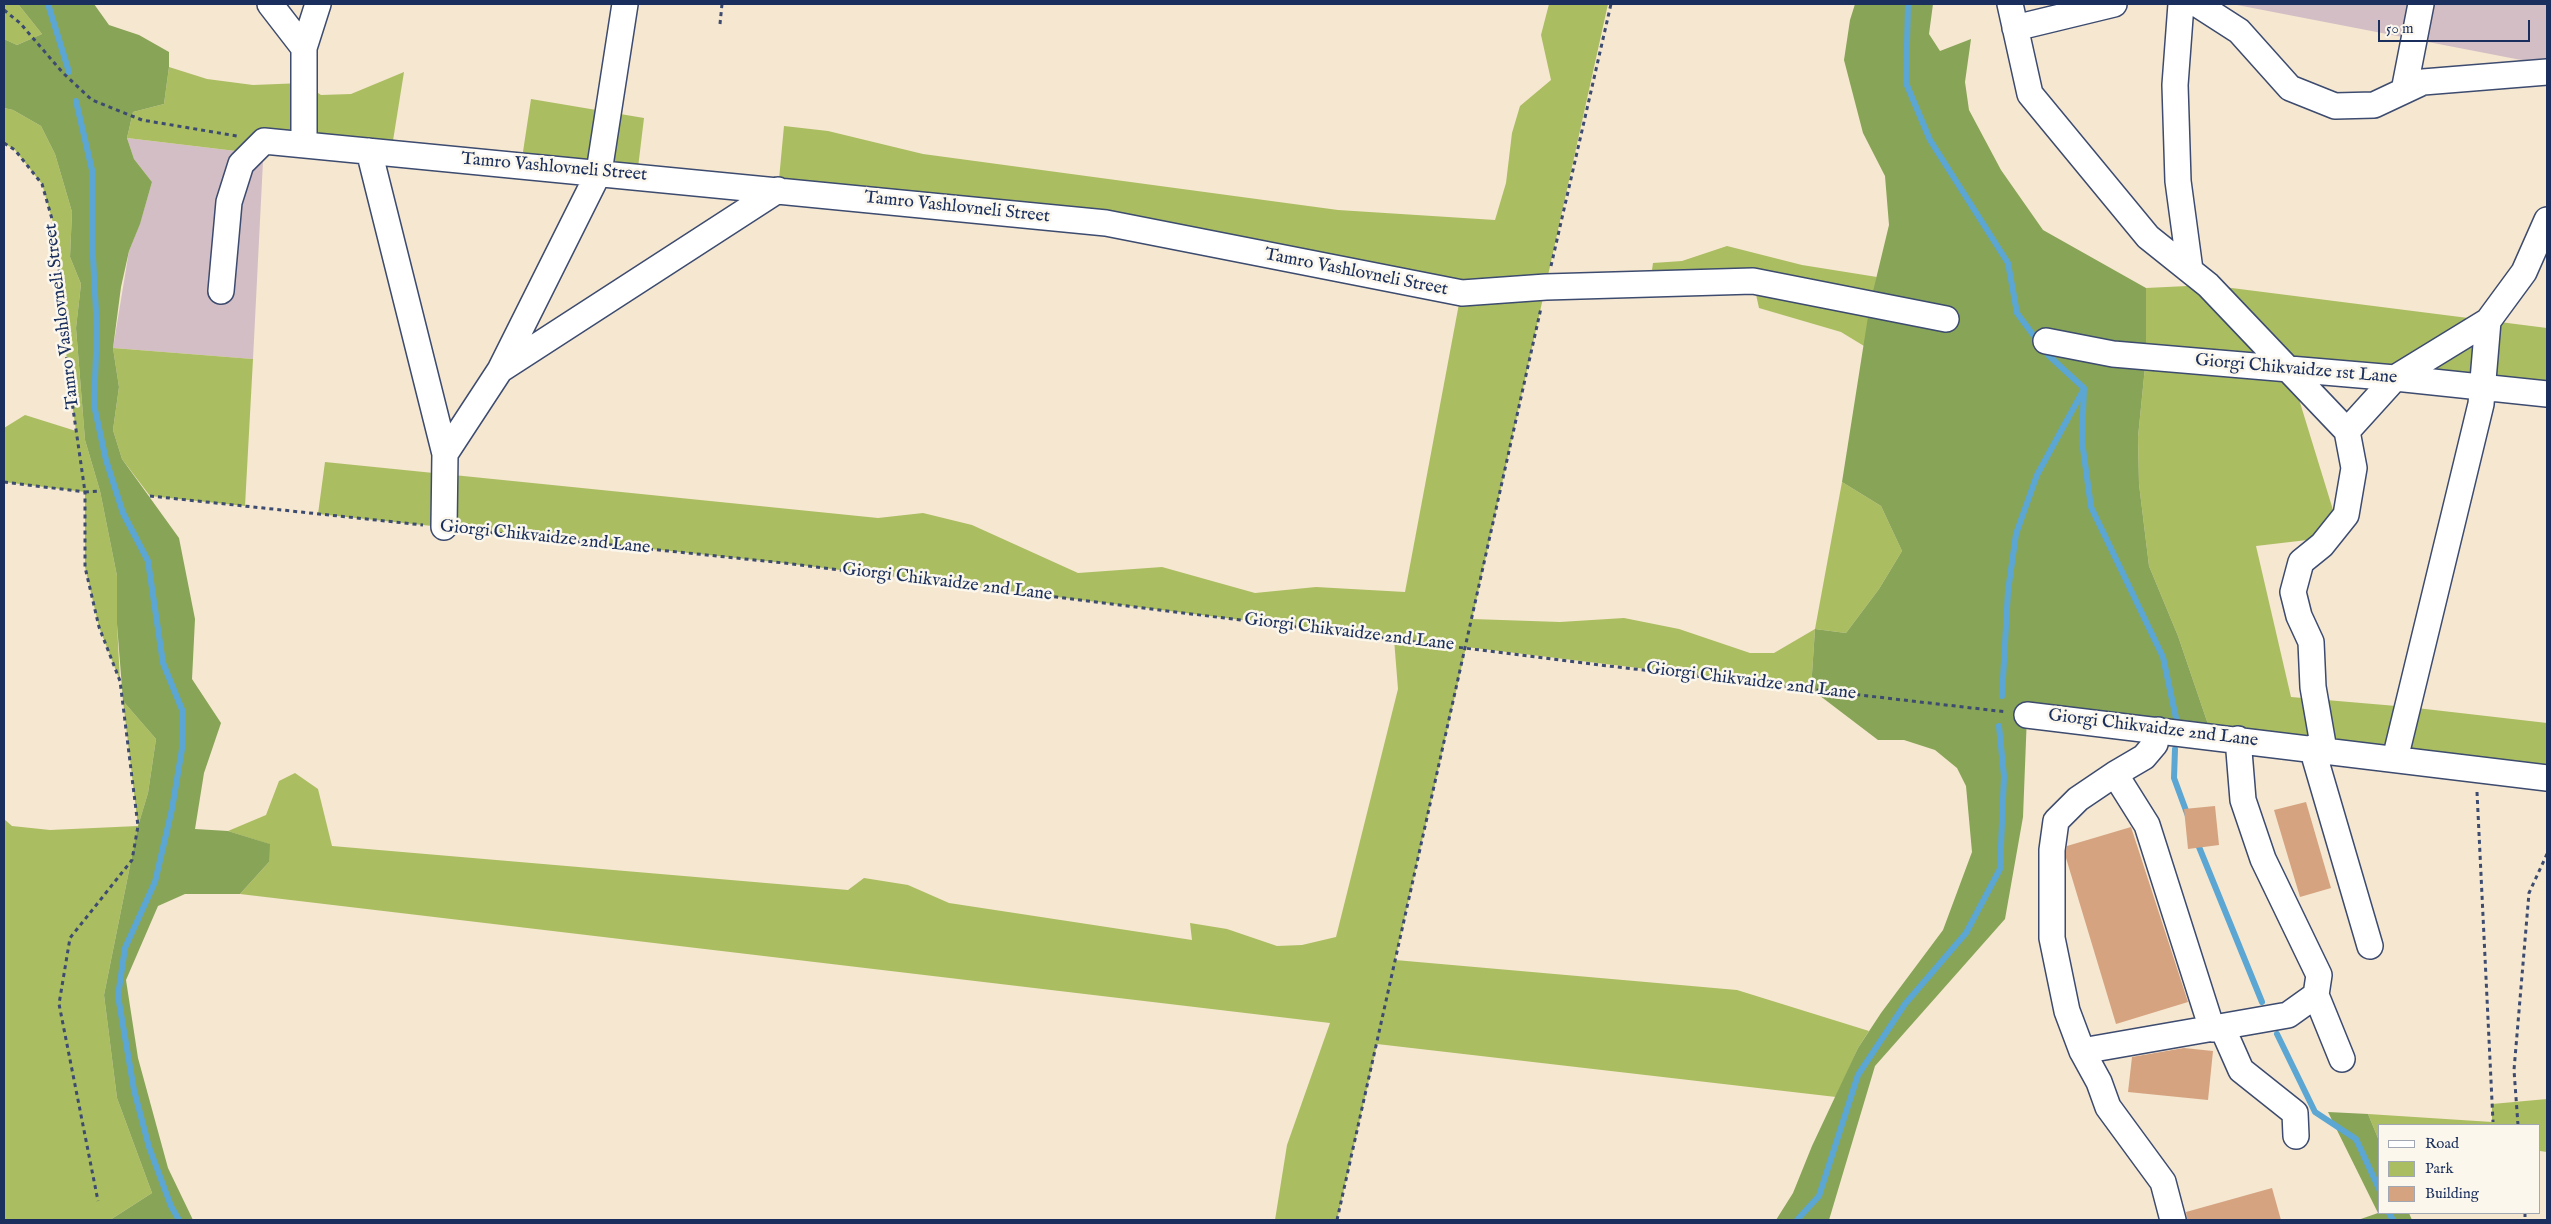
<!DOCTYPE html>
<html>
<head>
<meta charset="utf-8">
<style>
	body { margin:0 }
	#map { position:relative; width:2551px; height:1224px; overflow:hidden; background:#f5e7d0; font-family:"IM FELL English",serif }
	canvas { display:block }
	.frame { position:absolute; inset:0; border:5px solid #1b2f5e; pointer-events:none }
	.legend { position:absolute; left:2378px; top:1124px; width:162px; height:90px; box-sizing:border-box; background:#fbf7ec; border:1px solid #a1a7b3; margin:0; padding:6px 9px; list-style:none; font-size:15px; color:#1b2f5e }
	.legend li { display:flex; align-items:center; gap:10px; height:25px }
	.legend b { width:25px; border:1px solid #a1a7b3 }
	.scale { position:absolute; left:2378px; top:20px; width:152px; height:22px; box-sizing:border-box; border:2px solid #1b2f5e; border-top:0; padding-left:6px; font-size:15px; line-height:18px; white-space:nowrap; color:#1b2f5e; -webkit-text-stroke:4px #fbf7ec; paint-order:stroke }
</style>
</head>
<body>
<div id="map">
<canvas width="2551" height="1224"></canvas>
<div class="frame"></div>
<ul class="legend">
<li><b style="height:6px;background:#fff"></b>Road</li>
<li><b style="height:14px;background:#abbd61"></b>Park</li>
<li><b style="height:14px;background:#d5a380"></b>Building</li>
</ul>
<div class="scale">50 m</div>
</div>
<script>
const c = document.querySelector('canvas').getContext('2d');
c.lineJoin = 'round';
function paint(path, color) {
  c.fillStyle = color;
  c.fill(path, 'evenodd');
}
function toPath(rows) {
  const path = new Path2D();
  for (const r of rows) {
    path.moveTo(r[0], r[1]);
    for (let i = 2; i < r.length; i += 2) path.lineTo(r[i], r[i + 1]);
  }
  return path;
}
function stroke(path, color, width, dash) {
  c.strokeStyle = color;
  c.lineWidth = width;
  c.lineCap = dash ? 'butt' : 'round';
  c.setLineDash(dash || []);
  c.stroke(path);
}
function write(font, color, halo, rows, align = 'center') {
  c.font = font + ' "IM FELL English",serif';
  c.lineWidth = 5;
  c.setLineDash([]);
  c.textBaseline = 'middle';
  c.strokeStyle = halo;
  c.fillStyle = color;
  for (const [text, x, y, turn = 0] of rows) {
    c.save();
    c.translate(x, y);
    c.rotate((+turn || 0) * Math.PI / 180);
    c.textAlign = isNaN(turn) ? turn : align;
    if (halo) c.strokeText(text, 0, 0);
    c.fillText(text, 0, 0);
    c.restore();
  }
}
paint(toPath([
	[2232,4,2547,4,2547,65],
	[127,138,236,151,264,141,253,359,113,348,129,251,140,223,152,182,134,159]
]), '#d2bec4');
paint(toPath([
	[4,4,18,4,42,34,17,45,4,39],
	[1549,4,1608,4,1472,619,1560,622,1624,618,1679,629,1750,653,1774,653,1815,629,1842,482,1881,506,1902,551,1879,589,1846,633,1815,629,1811,689,1466,647,1395,960,1737,990,1869,1031,1858,1048,1836,1097,1377,1044,1337,1220,1275,1220,1287,1145,1330,1023,240,894,269,862,269,844,228,831,266,815,279,781,295,773,318,789,332,846,848,890,864,878,908,885,949,903,1192,940,1190,923,1227,929,1277,946,1302,945,1336,937,1398,689,1394,639,784,563,318,514,325,462,878,518,923,513,972,525,1078,573,1162,567,1255,593,1316,587,1405,592,1461,293,1106,223,778,190,784,126,828,131,923,154,1338,210,1495,220,1506,183,1512,133,1520,106,1551,80,1541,35],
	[169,67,207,79,253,85,303,83,321,95,351,94,404,72,391,153,264,141,236,151,127,138,133,112,164,104],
	[531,99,644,118,637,176,521,165],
	[4,108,13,110,41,126,55,154,72,212,70,257,81,284,76,328,85,440,100,491,117,576,117,624,120,681,99,627,85,567,85,492,4,482,4,428,25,415,76,431,68,374,56,233,42,184,15,150,4,143],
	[1727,246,1802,265,1877,277,1864,346,1841,332,1759,308,1753,281,1650,284,1653,263,1682,261],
	[2208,285,2547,328,2547,394,2290,370,2341,536,2256,546,2291,697,2408,707,2547,723,2547,778,2212,736,2178,636,2149,566,2139,484,2138,437,2146,357,2146,288],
	[113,348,253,359,245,506,150,496,122,459,113,430,119,387],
	[123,701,156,739,148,793,138,826,104,995,117,1098,152,1193,110,1220,4,1220,4,819,12,826,50,830,138,826],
	[2547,1099,2547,1152,2540,1151,2540,1125,2380,1125,2380,1143,2368,1114,2492,1122,2492,1104]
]), '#abbd61');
paint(toPath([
	[18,4,94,4,109,25,139,35,169,52,169,67,164,104,133,112,127,138,134,159,152,182,140,224,129,251,121,287,113,348,119,387,113,430,122,459,179,538,195,619,192,679,221,723,204,773,195,829,228,831,270,844,269,862,240,894,185,894,158,906,126,980,138,1058,168,1168,193,1220,110,1220,152,1193,117,1098,104,995,138,826,148,793,156,739,123,701,117,624,117,576,100,491,85,440,76,328,81,284,70,257,72,212,55,154,41,126,13,110,4,108,4,39,17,45,42,34],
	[1855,4,1933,4,1929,34,1940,51,1971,39,1965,82,1969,110,2001,170,2043,230,2146,288,2146,357,2138,437,2139,484,2149,566,2178,636,2212,736,2027,715,2023,817,2005,919,1875,1066,1829,1220,1776,1220,1793,1193,1812,1146,1858,1048,1881,1013,1943,930,1972,852,1966,786,1957,768,1935,750,1904,740,1878,740,1811,689,1815,629,1846,633,1879,589,1902,551,1881,506,1842,482,1870,304,1889,225,1885,176,1863,133,1844,60,1850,20],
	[2328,1112,2368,1114,2380,1143,2380,1213,2409,1213,2412,1220,2358,1220,2378,1213]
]), '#88a457');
stroke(toPath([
	[48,4,69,72],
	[1908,4,1906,83,1930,140,2008,263,2017,313,2048,355,2084,388,2082,441,2091,507,2163,657,2176,718],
	[76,101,92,170,92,239,97,329,94,405,106,460,123,513,148,561,163,663,183,712,182,749,172,809,155,882,125,948,118,996,134,1090,149,1147,171,1206,179,1220],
	[2002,696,2008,591,2016,534,2037,475,2084,389],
	[2175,749,2174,778,2188,816],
	[2197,842,2262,1002],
	[2277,1034,2315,1112,2356,1139,2380,1191],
	[2389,1213,2393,1220],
	[1797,1220,1819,1196,1858,1075,1905,1004,1966,933,2000,869,2004,776,1999,726]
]), '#5ba6d3', 6);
paint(toPath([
	[2306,802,2331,888,2300,897,2274,810],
	[2215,806,2219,845,2188,849,2184,809],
	[2131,827,2188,1002,2116,1024,2066,858,2066,851,2067,846],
	[2184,1048,2213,1051,2208,1100,2128,1092,2132,1057],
	[2272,1188,2281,1220,2187,1220,2186,1212]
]), '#d5a380');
const minor = toPath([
	[270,4,304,48],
	[2010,4,2030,94,2148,237,2208,285,2347,431,2354,468,2346,515,2322,545,2301,562,2293,592,2299,616,2311,642,2313,687,2324,750],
	[2181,4,2175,85,2178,181,2190,270],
	[2197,4,2239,31,2290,88,2335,106,2374,105,2423,82,2547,72],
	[2015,28,2114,4],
	[2404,91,2421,4],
	[304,145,304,48,318,4],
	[369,151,445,454,444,527],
	[221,291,229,202,241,164,264,141,1106,223,1462,293,1546,287,1753,281,1946,319],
	[2046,341,2113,354,2395,378,2547,394],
	[500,370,778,190],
	[2347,431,2395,378,2488,321,2524,272,2547,220],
	[445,454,500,370,599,172,625,4],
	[2027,715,2547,778],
	[2158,730,2155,744,2144,757,2115,774,2078,799,2056,821,2052,850,2052,938,2067,1011,2082,1051,2099,1082,2108,1107,2163,1182,2173,1220],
	[2238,739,2243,800,2263,859,2319,975,2316,995,2342,1059],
	[2312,748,2370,946],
	[2395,759,2481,404,2488,321],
	[2115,774,2147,825,2212,1029],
	[2222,1027,2241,1070,2295,1113,2296,1136],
	[2082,1051,2288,1015,2316,995]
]);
stroke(minor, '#3c4b6f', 28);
stroke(toPath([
	[4,10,20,23,63,73,92,100,142,120,237,136],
	[720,24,722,4],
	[4,143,15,150,42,184,56,233,68,374,85,492,100,491],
	[1551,266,1611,4],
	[4,482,85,492,85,567,99,627,120,681,138,826,132,860,70,938,59,1004,98,1201],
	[150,496,423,525],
	[466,530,784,563,1600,665,2007,712],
	[2477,792,2493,1122],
	[2518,1125,2514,1070,2529,893,2547,854],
	[2525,1213,2525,1220],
	[1337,1220,1541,308]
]), '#3c4b6f', 3, [4, 4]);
stroke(minor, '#fff', 25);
write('18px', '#1b2f5e', '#fbf7ec', [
	["Tamro Vashlovneli Street",554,168,5],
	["Tamro Vashlovneli Street",957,208,6],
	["Tamro Vashlovneli Street",1356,273,11],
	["Tamro Vashlovneli Street",63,316,-97],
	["Giorgi Chikvaidze 1st Lane",2296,370,5],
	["Giorgi Chikvaidze 2nd Lane",545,538,6],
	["Giorgi Chikvaidze 2nd Lane",947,583,7],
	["Giorgi Chikvaidze 2nd Lane",1349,633,7],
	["Giorgi Chikvaidze 2nd Lane",1751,682,7],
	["Giorgi Chikvaidze 2nd Lane",2153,729,7]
]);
</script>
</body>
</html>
